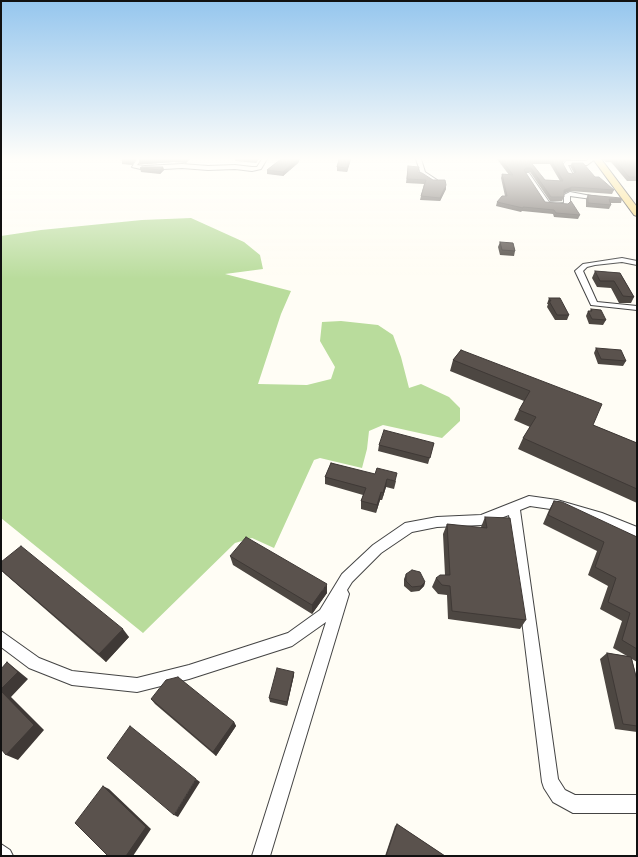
<!DOCTYPE html>
<html>
<head>
<meta charset="utf-8">
<style>
	body { margin:0 }
	#map { position:relative; width:638px; height:857px; overflow:hidden; background:#fffdf5; font-family:Literata,serif }
	canvas { display:block }
	.frame { position:absolute; inset:0; border:2px solid #111; pointer-events:none }
</style>
</head>
<body>
<div id="map">
<canvas width="638" height="857"></canvas>
<div class="frame"></div>
</div>
<script>
const c = document.querySelector('canvas').getContext('2d');
c.lineJoin = 'round';
function paint(path, color) {
  c.fillStyle = color;
  c.fill(path, 'evenodd');
}
function toPath(rows) {
  const path = new Path2D();
  for (const r of rows) {
    path.moveTo(r[0], r[1]);
    for (let i = 2; i < r.length; i += 2) path.lineTo(r[i], r[i + 1]);
  }
  return path;
}
function stroke(path, color, width, dash) {
  c.strokeStyle = color;
  c.lineWidth = width;
  c.lineCap = dash ? 'butt' : 'round';
  c.setLineDash(dash || []);
  c.stroke(path);
}
paint(toPath([
	[191,218,244,242,260,255,263,269,225,274,291,291,281,314,258,384,307,385,331,379,335,367,320,341,322,322,341,321,378,325,393,335,401,357,409,388,421,384,449,397,460,408,460,421,442,438,383,425,369,431,367,449,362,468,320,458,314,460,274,548,252,538,235,543,143,633,1,518,1,236,41,230,142,220]
]), '#b9dc9c');
const minor = toPath([
	[137,159,142,159,137,165,145,166,182,164,208,166,235,165,252,167,257,167,262,159,267,159,261,169,252,171,235,169,208,170,182,168,145,170,132,167,137,159],
	[416,159,421,159,425,172,437,180,437,182,433,182,421,174,416,159],
	[589,159,595,159,587,165,568,165,573,175,570,177,568,176,562,166,566,161,586,161,589,159],
	[525,173,529,173,549,202,564,203,564,195,570,192,602,198,599,200,570,196,570,203,567,206,545,205,524,174,525,173],
	[622,258,637,261,637,265,622,262,595,265,587,267,583,271,597,302,637,306,637,310,591,305,575,271,583,264,622,258],
	[529,496,557,500,602,513,637,527,637,537,600,522,557,510,530,506,520,510,558,779,565,790,575,795,637,795,637,813,573,813,553,802,544,788,542,782,509,515,481,525,437,527,412,532,381,553,352,582,347,590,349,594,270,856,252,856,326,622,292,646,189,679,137,692,72,685,29,668,1,647,1,631,39,658,72,671,137,678,189,665,288,633,320,610,342,574,373,545,405,523,437,517,481,515,529,496],
	[1,844,10,850,13,856,1,856,1,844]
]);
const primary = toPath([
	[593,159,601,159,637,207,637,216,634,215,593,159]
]);
stroke(minor, '#444', 2);
stroke(primary, '#222', 2);
paint(minor, '#fff');
paint(primary, '#f9d66b');
paint(toPath([
	[123,159,136,159,132,165,122,164,122,161],
	[140,159,190,159,186,163,173,162,145,164,140,164,139,160],
	[235,159,259,159,256,163,235,161],
	[281,159,300,159,298,163,283,176,267,174,267,170],
	[351,159,347,172,337,171,337,167],
	[497,159,573,159,565,160,562,163,568,173,572,174,574,173,570,166,572,163,595,177,614,190,612,194,570,191,564,193,564,197,562,201,550,201,530,172,525,172,545,202,580,215,578,219,554,217,553,214,522,211,521,212,496,206,497,202,505,196,501,178,502,174,509,175],
	[532,164,550,164,560,181,545,180],
	[603,159,637,159,637,181,627,181,611,162,606,162],
	[408,166,446,189,440,201,420,200,424,184,406,183],
	[163,167,164,170,160,174,141,172,140,168],
	[588,195,622,199,621,203,610,203,611,205,609,209,586,207,586,199],
	[500,242,515,251,514,256,500,255,498,247],
	[595,271,620,273,634,297,631,303,619,303,611,288,597,287,592,278],
	[549,298,569,315,567,320,555,320,547,307,548,304,547,304],
	[591,309,606,320,603,325,589,324,586,316,588,311,590,311],
	[596,348,626,361,623,366,598,364,594,353],
	[461,350,593,425,637,443,637,503,518,449,523,438,530,427,514,420,519,410,524,401,450,371,453,360],
	[434,443,428,464,378,451,379,445],
	[331,463,396,481,394,489,386,487,382,500,380,500,376,513,361,509,361,501,363,495,325,484,325,477],
	[554,501,637,537,637,662,632,659,637,680,637,732,615,729,600,659,607,653,627,656,613,648,622,621,600,609,608,586,588,575,597,551,543,524,549,510],
	[485,517,526,620,520,629,448,619,447,595,438,594,432,587,436,578,445,575,443,534,447,524,481,528,481,527],
	[230,556,327,593,312,614,233,565],
	[1,562,129,637,106,662,6,575,1,570],
	[406,574,425,582,424,586,419,591,411,592,404,586,404,579],
	[294,672,294,675,287,706,270,702,269,698],
	[151,699,234,722,236,726,216,756,155,704],
	[397,824,445,856,385,856,395,826]
]), '#4d4742');
paint(toPath([
	[132,159,136,159,132,165,131,161],
	[161,159,173,159,173,162,145,164,144,161],
	[185,159,190,159,186,163],
	[256,159,259,159,256,163],
	[298,159,300,159,298,163,283,176,283,172],
	[350,159,351,159,347,172,347,168],
	[564,159,573,159,565,160,560,166,562,162],
	[163,167,164,170,160,174,160,170],
	[446,185,446,189,440,201,440,198],
	[572,187,570,191,563,194,564,190],
	[387,479,386,487,382,500,383,493],
	[381,492,380,500,376,513,377,505],
	[425,582,424,586,419,591,421,586],
	[327,584,327,593,312,614,312,605],
	[123,629,129,637,106,662,99,654],
	[7,662,17,670,28,679,11,697,44,730,18,760,6,755,1,689],
	[294,672,294,675,287,706,287,702],
	[234,722,236,726,216,756,213,752],
	[196,779,200,782,178,817,174,815],
	[103,786,109,789,151,829,133,856,126,856]
]), '#3f3936');
const building = toPath([
	[123,159,132,159,131,161,122,161,123,159],
	[140,159,161,159,144,161,139,160,140,159],
	[281,159,298,159,283,172,267,170,281,159],
	[339,159,350,159,347,168,337,167,339,159],
	[501,159,564,159,562,162,568,173,572,174,576,172,572,163,583,163,595,177,599,177,614,190,572,187,564,190,564,197,551,197,531,168,526,168,524,170,545,202,568,204,571,201,580,215,556,213,554,210,523,207,523,208,497,202,502,196,507,196,502,174,513,175,501,159],
	[529,160,551,160,563,181,545,180,529,160],
	[614,159,637,159,637,177,629,177,614,159],
	[408,166,419,167,418,172,422,173,433,180,445,180,446,185,440,198,421,196,426,180,407,179,408,166],
	[142,167,163,167,160,170,140,168,142,167],
	[588,195,621,198,622,199,609,199,611,205,588,203,588,195],
	[500,242,513,243,515,251,502,250,500,242],
	[595,271,620,273,634,297,623,296,614,281,600,281,595,271],
	[549,298,560,298,569,315,557,315,549,301,551,301,549,298],
	[591,309,601,310,606,320,592,319,588,311,592,311,591,309],
	[596,348,621,350,626,361,601,359,596,348],
	[461,350,602,404,593,425,637,443,637,489,523,438,536,417,519,410,530,391,453,360,461,350],
	[384,430,434,443,430,458,379,445,384,430],
	[331,463,375,474,377,468,397,473,395,481,387,479,383,493,381,492,377,505,361,501,366,488,325,477,331,463],
	[554,501,562,502,637,537,637,649,622,640,630,613,608,602,616,578,595,567,604,542,548,515,554,501],
	[485,517,510,518,526,620,452,611,450,586,442,585,436,578,440,575,450,575,447,524,487,528,485,517],
	[246,537,327,584,312,605,230,556,246,537],
	[21,546,123,629,99,654,1,570,1,562,21,546],
	[412,570,420,572,425,582,421,586,412,587,406,581,406,574,412,570],
	[607,653,631,657,637,680,637,726,623,724,607,653],
	[7,662,18,672,1,689,1,669,7,662],
	[277,668,294,672,287,702,269,698,277,668],
	[178,677,234,722,213,752,151,699,166,680,178,677],
	[1,691,34,725,6,755,1,749,1,691],
	[130,726,196,779,174,815,107,758,130,726],
	[103,786,146,827,126,856,108,856,75,823,103,786],
	[397,824,445,856,386,856,397,824]
]);
paint(building, '#5a524d');
stroke(building, '#3f3936', 1);
const sky = c.createLinearGradient(0, 0, 0, 279);
sky.addColorStop(0, '#95c6ee');
sky.addColorStop(0.57, '#fffefa');
sky.addColorStop(1, '#fffefa00');
c.fillStyle = sky;
c.fillRect(0, 0, 638, 279);
</script>
</body>
</html>
